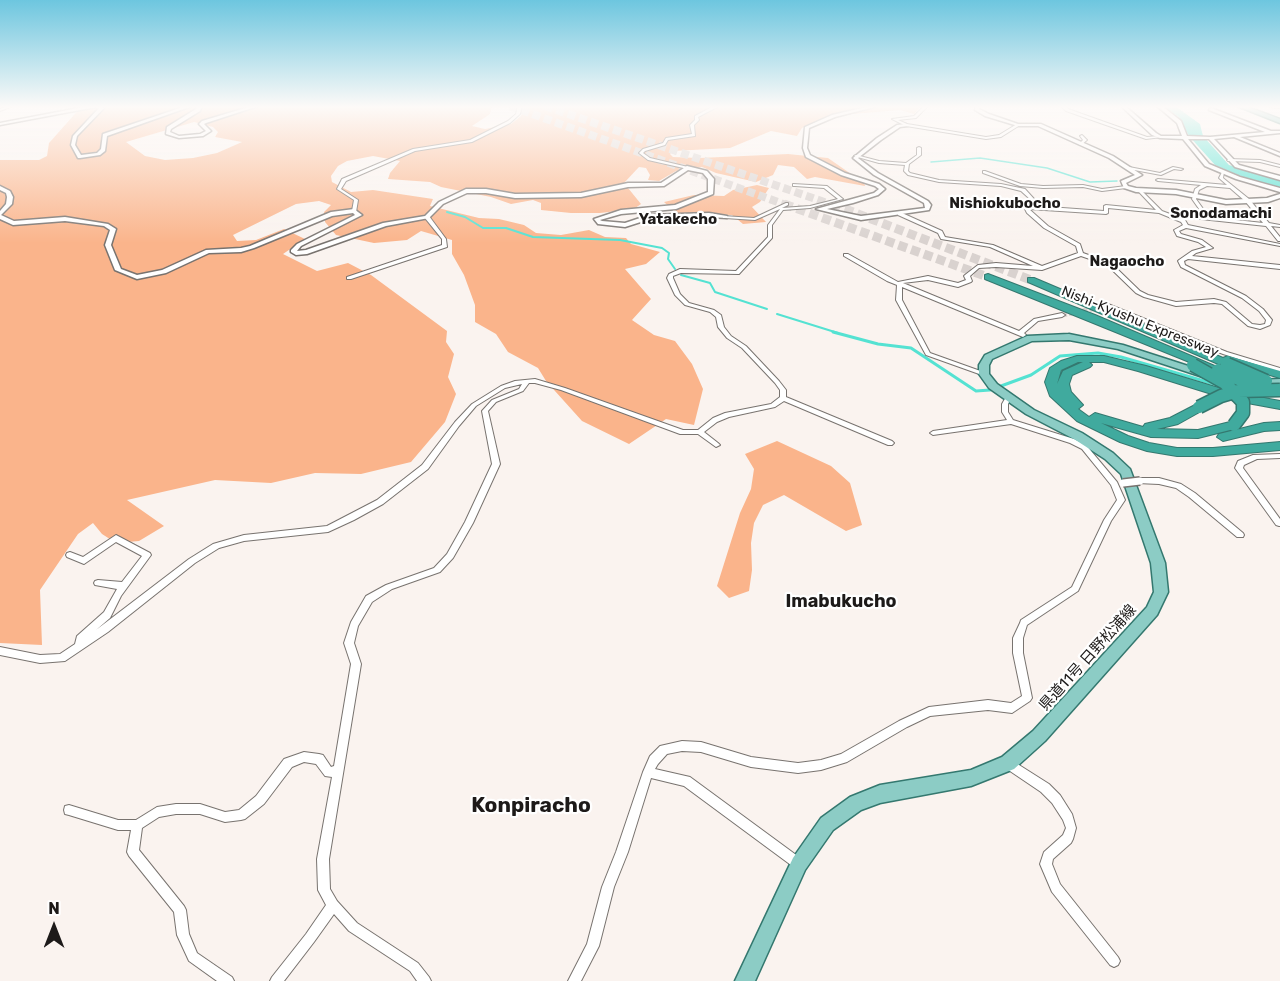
<!DOCTYPE html>
<html>
<head>
<meta charset="utf-8">
<style>
	body { margin:0 }
	#map { position:relative; width:1280px; height:981px; overflow:hidden; background:#faf3ef; font-family:Rubik,sans-serif }
	canvas { display:block }
	.north { position:absolute; left:24px; top:897px; width:60px; height:60px; -webkit-text-stroke:4px #fff; paint-order:stroke; rotate:0deg; font-size:16px; font-weight:700; line-height:24px; text-align:center; color:#1d1a19 }
	.north::after { content:''; display:block; margin:auto; width:21px; height:27px; background:#1d1a19; clip-path:polygon(50% 0,100% 100%,50% 72%,0 100%) }
</style>
</head>
<body>
<div id="map">
<canvas width="1280" height="981"></canvas>
<div class="north">N</div>
</div>
<script>
const c = document.querySelector('canvas').getContext('2d');
c.lineJoin = 'round';
function paint(path, color) {
  c.fillStyle = color;
  c.fill(path, 'evenodd');
}
function toPath(rows) {
  const path = new Path2D();
  for (const r of rows) {
    path.moveTo(r[0], r[1]);
    for (let i = 2; i < r.length; i += 2) path.lineTo(r[i], r[i + 1]);
  }
  return path;
}
function stroke(path, color, width, dash) {
  c.strokeStyle = color;
  c.lineWidth = width;
  c.lineCap = dash ? 'butt' : 'round';
  c.setLineDash(dash || []);
  c.stroke(path);
}
function write(font, color, halo, rows, align = 'center') {
  c.font = font + ' Rubik,"Noto Sans JP",sans-serif';
  c.lineWidth = 4.5;
  c.setLineDash([]);
  c.textBaseline = 'middle';
  c.strokeStyle = halo;
  c.fillStyle = color;
  for (const [text, x, y, turn = 0] of rows) {
    c.save();
    c.translate(x, y);
    c.rotate((+turn || 0) * Math.PI / 180);
    c.textAlign = isNaN(turn) ? turn : align;
    if (halo) c.strokeText(text, 0, 0);
    c.fillText(text, 0, 0);
    c.restore();
  }
}
paint(toPath([
	[82,106,492,106,490,114,472,126,485,129,511,124,521,116,525,106,921,106,914,114,900,110,828,116,802,128,797,136,771,131,730,148,673,151,670,154,673,157,699,158,788,154,828,158,864,183,865,186,815,177,807,179,794,167,778,165,773,175,756,182,716,173,702,167,676,171,659,181,648,180,650,175,646,168,639,167,624,183,641,204,634,209,600,213,571,213,541,210,541,203,533,200,511,204,491,197,441,187,430,182,388,179,390,173,400,161,373,156,347,161,338,166,331,176,332,182,351,192,373,190,433,199,430,206,479,218,499,219,524,225,536,233,561,235,589,230,605,237,626,238,631,244,660,252,646,264,625,269,651,299,632,320,654,335,675,341,692,364,703,389,694,425,666,419,629,444,582,421,546,381,538,368,508,352,496,334,475,322,475,305,464,275,452,254,452,240,421,231,407,240,374,243,336,235,325,222,324,212,331,205,319,201,296,204,233,235,237,241,256,240,284,229,305,239,283,254,317,271,348,263,371,275,447,331,446,342,454,354,448,377,456,394,445,422,411,462,361,474,315,473,271,483,215,480,127,500,164,526,139,541,116,543,102,534,93,523,78,534,40,590,42,645,0,643,0,160,39,160,47,156,49,143],
	[194,122,213,127,218,132,215,137,242,142,217,153,193,158,165,160,145,156,126,142],
	[757,185,769,188,760,202,752,207,766,222,743,224,732,215,676,213,664,202,694,195,724,196,733,190],
	[777,441,831,466,850,483,862,525,846,531,784,495,763,505,754,523,751,543,752,570,749,591,729,598,717,586,740,513,751,489,754,469,745,454]
]), '#fab48b');
paint(toPath([
	[1163,106,1175,106,1200,124,1203,136,1229,165,1280,180,1280,188,1250,180,1215,165,1189,136,1179,117]
]), '#54e2d2');
stroke(toPath([
	[931,162,980,158,1047,168,1090,182,1117,181]
]), '#54e2d2', 1.5);
stroke(toPath([
	[447,212,465,217,483,228,506,228,533,237,620,240,662,248,669,253,668,259,675,269],
	[681,275,710,283,715,292,767,309],
	[777,314,838,333]
]), '#54e2d2', 2);
stroke(toPath([
	[833,332,878,344,911,348,976,391,990,390],
	[1001,386,1031,375,1060,356,1098,353,1121,357,1218,385]
]), '#54e2d2', 3);
stroke(toPath([
	[1062,315,1108,306]
]), '#d9d2cf', 5, [5, 2]);
stroke(toPath([
	[510,106,789,206],
	[545,106,836,206]
]), '#d9d2cf', 8, [8, 4]);
stroke(toPath([
	[784,204,988,277],
	[832,204,1031,280]
]), '#d9d2cf', 9, [9, 4.5]);
const minor = toPath([
	[8,106,13,106,0,111,0,109,8,106],
	[518,106,522,106,520,114,510,123,472,142,415,151,346,181,341,189,358,200,356,212,352,211,354,200,337,189,342,179,413,149,470,140,508,121,516,114,518,106],
	[714,106,719,106,698,117,699,120,694,125,695,136,668,140,665,145,645,151,643,153,650,158,688,167,688,169,648,160,639,153,643,149,663,143,666,138,692,134,690,125,695,120,695,116,714,106],
	[924,106,927,107,916,118,898,120,907,124,986,137,999,135,1017,124,1020,125,1001,137,986,139,906,126,892,119,914,116,924,106],
	[1061,106,1065,106,1068,109,1147,137,1160,136,1162,137,1146,139,1066,111,1061,106],
	[1267,106,1280,106,1280,108,1269,107,1267,106],
	[1082,135,1087,140,1081,145,1079,144,1083,140,1080,136,1082,135],
	[919,147,921,148,921,155,909,164,908,171,910,173,939,180,1001,184,1025,189,1035,200,1035,206,1104,211,1104,206,1106,205,1156,210,1139,192,1139,191,1141,190,1162,211,1170,214,1172,213,1204,216,1192,199,1195,189,1201,185,1158,181,1156,180,1158,179,1227,185,1219,178,1222,172,1224,172,1223,178,1249,199,1269,223,1280,225,1280,227,1271,226,1280,237,1280,241,1278,241,1266,226,1173,216,1185,220,1188,225,1280,244,1280,246,1186,228,1179,231,1181,234,1202,240,1213,248,1196,253,1192,256,1280,265,1280,269,1188,259,1184,261,1185,265,1246,296,1263,309,1272,320,1270,325,1260,329,1248,326,1222,304,1214,303,1176,306,1144,297,1136,293,1107,265,1081,256,1042,270,996,267,979,268,970,276,972,281,971,282,958,287,928,280,903,283,1019,331,1034,319,1062,313,1065,315,1062,317,1038,321,1024,333,1026,335,1023,337,902,287,902,300,930,353,986,373,987,374,984,376,982,375,926,355,896,300,897,285,887,281,844,256,844,254,848,254,898,282,928,276,958,283,966,280,964,276,965,275,978,265,996,263,1033,266,990,247,941,239,938,233,898,215,898,213,902,213,942,231,945,237,993,245,1042,266,1078,253,1076,246,1044,228,1027,213,1024,207,1026,206,1031,206,1031,200,1021,191,1001,186,939,182,908,175,904,171,905,165,879,163,854,156,856,155,879,161,906,163,917,155,917,148,919,147],
	[1207,186,1230,188,1245,201,1263,223,1209,217,1196,199,1199,190,1207,186],
	[1108,208,1159,213,1181,222,1183,225,1174,230,1177,236,1198,242,1206,247,1192,251,1179,260,1178,261,1181,267,1242,298,1259,311,1266,320,1265,324,1260,325,1252,324,1226,302,1214,299,1176,302,1148,295,1140,291,1111,263,1083,253,1080,244,1048,226,1029,209,1106,214,1108,213,1108,208],
	[1229,159,1260,160,1280,165,1280,167,1260,162,1228,161,1227,160,1229,159],
	[1129,167,1160,173,1173,167,1183,169,1181,170,1174,169,1161,175,1129,169,1129,167],
	[983,171,985,171,1021,184,1043,186,1083,185,1102,189,1126,186,1128,187,1126,188,1102,191,1083,187,1043,188,1020,186,983,173,983,171],
	[793,184,827,186,843,199,810,208,783,210,772,225,772,238,739,274,681,273,673,276,673,278,680,294,689,303,714,310,721,315,724,327,731,336,746,346,779,381,786,390,786,397,892,441,894,443,892,445,888,445,784,401,775,407,729,417,717,422,704,432,718,443,720,445,716,447,698,434,680,434,561,390,535,383,529,383,523,391,496,402,488,411,500,464,473,523,453,558,440,572,392,589,372,602,358,626,354,643,361,664,329,859,330,889,337,901,357,923,418,963,429,977,431,981,417,981,410,971,349,931,334,914,314,942,284,981,270,981,272,977,306,934,326,905,318,890,317,859,332,777,325,776,316,764,304,762,292,767,264,804,245,819,241,820,225,822,200,814,176,814,159,817,142,828,139,850,184,906,186,910,189,934,197,953,232,977,234,981,217,981,189,961,177,935,174,912,129,856,127,852,131,830,118,830,69,815,65,814,64,810,65,806,69,805,118,820,136,820,157,807,176,804,200,804,225,812,239,810,256,796,284,759,304,752,319,754,323,755,331,767,334,766,351,664,344,643,351,622,366,596,386,585,434,568,447,554,465,522,492,464,482,411,492,400,519,389,522,384,505,388,476,406,459,426,428,469,383,504,354,520,328,532,244,541,219,548,195,563,108,632,65,661,40,663,0,655,0,647,40,655,60,654,75,644,77,636,104,612,117,589,95,585,94,583,95,581,98,580,122,582,142,556,116,542,84,564,67,557,66,555,67,553,70,552,83,557,116,535,150,553,151,555,121,596,110,618,96,630,189,559,213,544,244,535,327,526,377,500,422,465,455,422,472,404,501,386,515,381,535,379,565,388,683,430,698,430,713,418,725,413,771,404,780,397,780,390,775,383,742,348,727,338,718,327,716,317,710,312,685,305,675,295,667,278,669,274,680,269,736,271,768,237,768,225,780,209,755,220,725,218,723,218,723,216,754,218,786,203,788,203,788,205,782,208,810,206,838,199,824,188,795,186,793,186,793,184],
	[425,216,429,216,446,239,447,247,351,279,347,279,347,277,442,245,442,239,425,218,425,216],
	[1108,304,1227,352,1280,368,1280,372,1223,354,1106,307,1106,305,1108,304],
	[1008,396,1011,398,1008,404,1008,412,1013,420,1074,439,1086,445,1117,482,1125,500,1111,521,1078,591,1027,625,1023,638,1023,653,1032,698,1030,701,1012,713,988,710,930,716,907,727,847,762,821,770,798,773,751,767,701,752,682,751,667,754,658,764,655,769,690,777,803,860,805,864,803,868,799,870,795,868,684,786,651,778,628,852,614,887,599,946,581,981,568,981,587,944,602,887,616,852,643,772,650,756,660,746,682,741,701,742,751,757,798,763,821,760,841,754,899,721,929,707,988,700,1011,703,1022,696,1013,653,1013,638,1020,623,1021,620,1072,587,1104,520,1117,500,1111,485,1103,475,1082,449,1070,443,1011,424,933,435,930,433,933,431,1007,420,1002,412,1002,404,1006,397,1008,396],
	[1280,454,1280,458,1257,459,1244,465,1243,468,1280,519,1280,526,1279,526,1276,525,1235,468,1238,461,1253,455,1280,454],
	[1140,478,1159,478,1181,484,1195,493,1243,533,1244,535,1243,537,1237,537,1189,497,1176,488,1159,484,1137,483,1136,481,1137,479,1140,478],
	[1008,758,1049,784,1060,795,1072,814,1076,828,1073,839,1071,843,1053,859,1052,864,1060,884,1118,957,1120,961,1118,965,1114,967,1110,965,1052,892,1040,864,1044,852,1063,835,1066,828,1063,820,1052,803,1041,792,1004,767,1003,763,1004,759,1008,758]
]);
const tertiary = toPath([
	[89,106,101,106,104,108,77,136,75,145,81,155,97,153,101,149,103,134,186,106,192,106,107,136,105,151,100,155,80,158,78,158,71,145,73,136,99,108,96,107,0,125,0,123,89,106],
	[198,106,202,106,200,111,171,129,170,132,179,136,200,134,206,131,199,124,202,121,252,106,258,106,206,123,204,124,211,131,203,136,179,138,166,134,167,127,196,109,198,106],
	[871,106,878,106,835,117,809,128,807,148,810,155,845,173,879,184,885,189,878,195,853,203,827,209,861,216,925,208,924,203,874,175,853,158,877,138,897,125,906,124,908,126,900,127,881,140,858,158,878,173,928,201,931,205,929,210,861,220,816,209,874,193,879,189,875,186,841,175,806,157,803,148,805,127,832,115,871,106],
	[976,106,980,106,979,109,989,114,1018,124,1041,124,1113,156,1142,175,1126,183,1128,186,1136,188,1176,190,1226,200,1267,198,1280,194,1280,198,1268,202,1226,204,1176,194,1136,192,1124,188,1121,181,1135,175,1109,158,1038,126,1018,126,985,116,975,110,976,106],
	[1121,106,1125,106,1156,133,1161,136,1182,136,1177,123,1157,106,1162,106,1181,121,1187,136,1210,137,1265,132,1209,110,1211,108,1271,131,1280,131,1280,133,1240,137,1280,153,1280,156,1234,137,1214,139,1239,165,1280,176,1280,180,1235,167,1209,139,1188,139,1209,164,1240,177,1280,188,1280,192,1236,179,1205,166,1183,139,1160,138,1152,135,1121,106],
	[687,166,707,171,714,179,713,194,676,209,621,214,600,220,602,221,625,223,649,215,709,213,727,216,727,218,709,217,650,219,625,227,598,224,594,219,621,210,675,205,708,192,708,179,703,173,688,170,664,186,628,187,581,197,515,198,486,193,467,193,443,204,429,218,386,226,307,254,296,255,291,252,291,250,297,244,355,215,353,213,332,216,254,248,241,252,209,253,166,273,137,279,115,270,105,245,110,230,104,226,65,221,13,225,0,219,0,211,6,204,7,197,6,193,0,190,0,186,10,191,13,197,12,204,1,215,14,221,65,217,108,224,116,229,111,245,121,269,137,275,162,270,206,250,241,248,250,246,331,212,354,209,362,215,301,246,297,251,306,250,383,223,425,216,439,202,466,189,486,189,515,194,581,193,628,183,661,183,687,166]
]);
const primary = toPath([
	[1069,334,1123,345,1213,374,1214,376,1209,379,1118,349,1069,340,1032,341,992,359,989,365,989,374,997,384,1034,410,1082,433,1113,453,1130,469,1165,563,1168,592,1157,615,1045,741,1014,769,971,786,880,803,861,810,833,830,805,870,755,981,735,981,793,858,821,818,850,797,880,785,971,770,1002,757,1033,731,1147,607,1154,592,1151,563,1121,474,1105,459,1074,439,1026,414,989,388,979,374,979,365,985,355,1027,336,1069,334],
	[1280,379,1280,385,1256,386,1251,383,1256,380,1280,379]
]);
const trunk = toPath([
	[1237,106,1245,106,1280,119,1280,123,1237,106]
]);
const motorway = toPath([
	[988,274,1095,315,1224,370,1218,373,1214,372,985,279,985,275,988,274],
	[1028,278,1034,278,1223,358,1228,356,1280,371,1280,378,1233,364,1231,366,1223,366,1028,282,1028,278],
	[1077,356,1104,356,1146,366,1232,392,1280,401,1280,409,1231,400,1138,371,1104,362,1089,362,1092,365,1090,367,1072,375,1069,384,1071,392,1083,405,1078,409,1089,417,1095,413,1143,427,1145,424,1170,418,1199,403,1203,404,1205,407,1203,410,1178,424,1157,429,1198,430,1234,421,1240,425,1238,428,1198,438,1151,437,1101,423,1128,436,1149,443,1177,448,1213,448,1280,442,1280,450,1213,456,1177,456,1147,451,1120,442,1077,421,1050,396,1045,382,1050,368,1061,361,1077,356],
	[1078,362,1083,362,1063,371,1057,384,1061,370,1078,362],
	[1280,422,1280,430,1264,431,1223,441,1217,437,1219,434,1264,423,1280,422]
]);
stroke(minor, '#78736f', 2);
stroke(tertiary, '#78736f', 3);
stroke(primary, '#34786f', 3);
stroke(trunk, '#34786f', 3);
stroke(motorway, '#34786f', 2);
paint(minor, '#fff');
paint(tertiary, '#fff');
paint(primary, '#8cccc5');
paint(trunk, '#66bbb2');
paint(motorway, '#40aa9e');
const minorBridge = toPath([
	[1123,483,1140,481]
]);
const motorwayBridge = toPath([
	[1227,364,1266,381],
	[1193,365,1225,383,1243,402,1243,413,1234,425],
	[1218,370,1259,388],
	[1199,407,1221,396,1238,391,1280,390]
]);
stroke(minorBridge, '#78736f', 10, []);
stroke(motorwayBridge, '#34786f', 15, []);
stroke(minorBridge, '#fff', 7);
stroke(motorwayBridge, '#40aa9e', 12);
const sky = c.createLinearGradient(0, 0, 0, 243);
sky.addColorStop(0, '#6dc6df');
sky.addColorStop(0.44, '#fdfaf8');
sky.addColorStop(1, '#fdfaf800');
c.fillStyle = sky;
c.fillRect(0, 0, 1280, 243);
write('14px', '#1d1a19', '#fff', [
	["Nishi-Kyushu Expressway",1140,322,22]
]);
write('bold 15px', '#1d1a19', '#fff', [
	["Nishiokubocho",1005,204],
	["Sonodamachi",1221,214],
	["Yatakecho",678,220],
	["Nagaocho",1127,262]
]);
write('15px', '#1d1a19', '#fff', [
	["県道11号 日野松浦線",1088,658,-48]
]);
write('bold 18px', '#1d1a19', '#fff', [
	["Imabukucho",841,602]
]);
write('bold 21px', '#1d1a19', '#fff', [
	["Konpiracho",531,806]
]);
</script>
</body>
</html>
